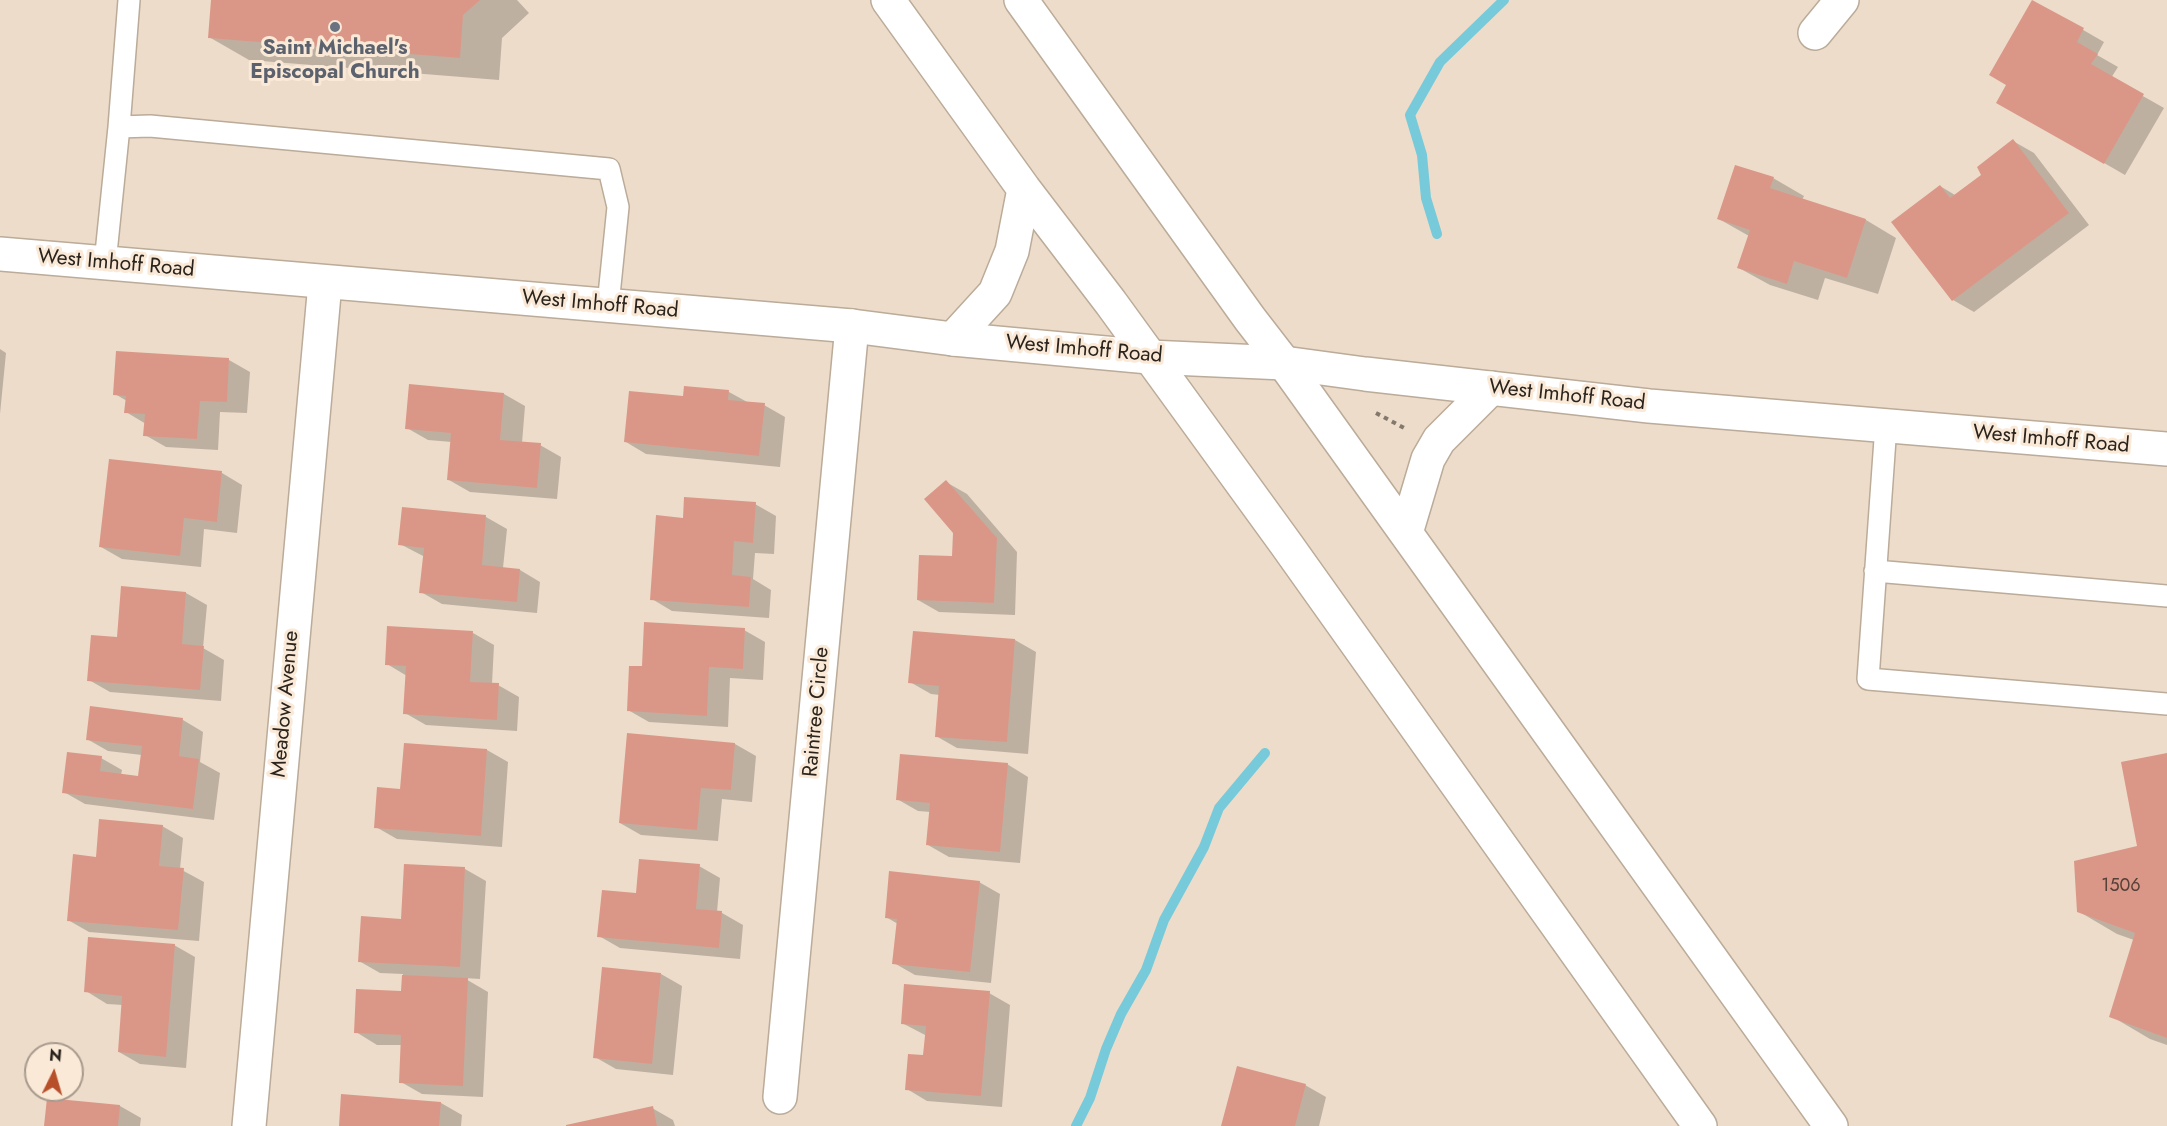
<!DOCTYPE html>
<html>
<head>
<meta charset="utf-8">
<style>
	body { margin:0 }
	#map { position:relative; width:2167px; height:1126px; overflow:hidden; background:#eddcca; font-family:Jost,sans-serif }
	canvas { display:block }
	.north { position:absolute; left:24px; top:1042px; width:60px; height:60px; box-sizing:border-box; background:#fae9d7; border:2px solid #a79a8d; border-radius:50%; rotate:5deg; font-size:16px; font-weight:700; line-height:24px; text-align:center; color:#2a241d }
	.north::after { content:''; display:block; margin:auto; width:21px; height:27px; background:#b74f2a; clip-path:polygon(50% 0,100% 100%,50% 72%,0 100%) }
</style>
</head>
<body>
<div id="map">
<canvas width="2167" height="1126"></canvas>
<div class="north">N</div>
</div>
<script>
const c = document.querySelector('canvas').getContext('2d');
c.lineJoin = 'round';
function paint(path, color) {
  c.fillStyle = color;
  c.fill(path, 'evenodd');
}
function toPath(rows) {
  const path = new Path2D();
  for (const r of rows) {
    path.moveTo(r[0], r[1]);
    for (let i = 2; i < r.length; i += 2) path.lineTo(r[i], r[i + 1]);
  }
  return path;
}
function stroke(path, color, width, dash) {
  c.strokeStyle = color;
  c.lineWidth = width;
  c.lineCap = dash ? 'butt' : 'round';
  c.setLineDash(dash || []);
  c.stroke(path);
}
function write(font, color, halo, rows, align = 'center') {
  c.font = font + ' Jost,sans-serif';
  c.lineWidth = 6;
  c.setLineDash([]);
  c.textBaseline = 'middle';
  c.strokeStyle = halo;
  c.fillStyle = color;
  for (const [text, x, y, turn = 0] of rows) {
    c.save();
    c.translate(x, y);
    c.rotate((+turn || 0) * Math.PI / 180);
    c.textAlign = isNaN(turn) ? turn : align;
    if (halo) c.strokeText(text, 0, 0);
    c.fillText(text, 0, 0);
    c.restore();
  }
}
paint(toPath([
	[212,0,517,0,529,13,502,38,499,80,249,60,209,37],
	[2033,1,2104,42,2097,55,2118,67,2111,78,2164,108,2125,175,1998,102,2009,85],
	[2013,141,2034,153,2089,225,1974,312,1953,300,1940,186,1955,195,1983,176],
	[1773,178,1804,196,1802,200,1866,220,1896,238,1878,294,1825,278,1818,300,1770,285,1739,268,1749,236,1719,219],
	[0,349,6,353,0,414],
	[229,360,250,372,247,413,220,412,218,450,166,447,145,435,146,424,126,412,127,401,115,394],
	[729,392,749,403,764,405,785,417,780,467,646,454,626,442,684,398],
	[504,394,525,406,522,443,540,445,561,457,557,499,470,492,449,480,452,442,428,440,407,428],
	[222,473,242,485,237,533,204,529,201,567,122,559,101,547],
	[946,482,967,494,1017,552,1015,615,939,612,918,600,953,558,954,533],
	[755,504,776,516,774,554,755,553,753,579,771,590,769,618,672,611,652,599,685,519],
	[403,509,486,517,507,529,503,568,520,570,540,582,537,613,442,604,421,592,425,557,400,544],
	[123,588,186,593,207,605,203,648,224,660,221,701,110,692,89,680,118,639],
	[744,630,765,642,763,680,730,678,728,727,649,722,628,710,644,668],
	[473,633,494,645,492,684,498,685,519,697,517,731,426,725,405,713,407,676,387,664],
	[914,633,1015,640,1036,652,1028,754,957,748,936,736,940,695,931,694,910,682],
	[183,720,203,732,200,762,220,773,214,820,85,804,64,792,101,758,122,770,121,775,139,777,142,755,108,751,87,739],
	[628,735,735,744,756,756,752,802,722,799,718,841,641,835,620,823],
	[405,744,487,750,508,762,502,847,397,839,376,827,402,791],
	[2167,755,2167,1045,2150,1039,2111,1016,2134,940,2117,934,2078,911,2139,847],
	[1007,764,1028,777,1020,863,949,857,928,845,931,812,918,811,897,799],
	[162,826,183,838,180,869,204,882,199,941,89,932,68,920,97,858],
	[405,865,465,869,486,881,480,979,464,978,488,992,483,1097,422,1094,401,1082,402,1045,377,1045,356,1032,402,993,403,974,380,973,359,961,403,920],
	[699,866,720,878,717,912,722,913,743,925,740,959,620,948,599,936,637,895],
	[979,882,1000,894,991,983,915,975,894,963,898,924,886,917],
	[174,945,195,957,186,1068,140,1064,119,1052,123,1005,107,1004,86,991],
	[661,974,682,986,673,1075,616,1069,595,1057],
	[989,993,1010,1005,1002,1107,927,1101,907,1089,925,1056,927,1036,902,1023],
	[1305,1085,1326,1097,1319,1126,1222,1126],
	[441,1103,462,1115,461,1126,341,1126],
	[120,1106,141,1118,140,1126,46,1126],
	[652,1108,673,1120,675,1126,569,1126]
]), '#0003');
stroke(toPath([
	[1437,234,1426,198,1422,155,1410,115,1440,62,1504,0],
	[1076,1126,1090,1098,1106,1049,1121,1014,1146,970,1164,920,1204,847,1219,808,1265,753]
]), '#76cada', 10);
paint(toPath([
	[211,0,480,0,463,15,460,58,208,38],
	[2032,0,2084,28,2077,42,2098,54,2091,64,2144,94,2104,164,1996,103,2006,85,1989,75],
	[2013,139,2069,213,1952,301,1891,222,1940,185,1950,198,1981,175,1977,167],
	[1735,165,1774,177,1770,188,1866,219,1847,278,1794,261,1787,284,1737,268,1750,230,1717,219],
	[116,351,229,358,227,402,200,401,197,439,143,436,145,414,124,413,126,396,113,395],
	[409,384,504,393,500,440,541,443,537,488,447,480,451,433,405,429],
	[684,386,729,390,728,400,765,403,759,456,624,442,629,391,683,396],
	[109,459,222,471,217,522,184,518,180,556,99,547],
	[946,480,997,538,994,603,917,600,919,555,952,556,953,533,924,499],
	[684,497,756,502,753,543,734,541,732,575,751,577,749,607,650,600,656,515,683,518],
	[402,507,486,515,482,565,520,569,517,602,419,593,424,548,398,545],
	[121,586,186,592,182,644,204,646,200,690,87,681,91,635,117,637],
	[644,622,745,628,743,669,709,667,707,716,627,711,629,666,642,666],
	[387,626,473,631,470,682,499,683,497,720,403,714,406,666,385,665],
	[913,631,1015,639,1007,742,935,737,939,686,908,683],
	[90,706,183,718,179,756,199,759,193,809,62,793,67,752,102,756,100,771,138,776,142,746,86,740],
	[627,733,735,743,731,790,701,788,697,830,619,823],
	[404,743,487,749,481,836,374,828,377,787,400,789],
	[2167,753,2167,1038,2109,1017,2135,933,2077,912,2074,861,2137,846,2121,762],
	[900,754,1008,763,1000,852,926,845,930,803,896,800],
	[99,819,163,825,159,866,184,868,178,930,67,921,73,854,96,857],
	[639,859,700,864,696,909,722,911,719,948,597,937,602,890,636,893],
	[404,864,465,867,460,967,358,962,361,916,401,919],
	[889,871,980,881,970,972,892,964,897,919,885,918],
	[88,937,175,944,166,1057,118,1052,122,996,84,992],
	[602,967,661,973,652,1064,593,1058],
	[402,975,468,978,463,1086,399,1083,401,1035,354,1033,356,989,401,991],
	[904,984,990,991,981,1096,905,1090,908,1054,923,1055,926,1026,901,1024],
	[1237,1066,1306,1084,1295,1126,1221,1126],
	[341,1094,441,1102,439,1126,339,1126],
	[47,1098,120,1105,118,1126,44,1126],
	[653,1106,657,1126,566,1126,566,1125]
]), '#da9787');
const lane = toPath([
	[119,127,129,0],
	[105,263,119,127,150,126,609,169,618,207,608,305],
	[1886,425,1868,679,2167,704],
	[1875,571,2167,596]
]);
const street = toPath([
	[1815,33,1842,0],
	[780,1097,852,326],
	[249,1126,325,283]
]);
const secondary = toPath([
	[0,254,852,326,953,339,1149,357,1284,363,1365,374,1649,406,2167,449]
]);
const highway = toPath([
	[888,0,1024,189,1111,303,1286,544,1700,1126],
	[1021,0,1250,319,1284,363,1831,1126],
	[953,339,995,293,1012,251,1024,189],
	[1406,533,1428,459,1439,440,1491,388]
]);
stroke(lane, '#bbab99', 24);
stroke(street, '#bbab99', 36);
stroke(secondary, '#bbab99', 36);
stroke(highway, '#bbab99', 36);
stroke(toPath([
	[1376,413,1406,429]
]), '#83786c', 4, [4.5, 4.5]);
stroke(lane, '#fff', 21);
stroke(street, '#fff', 33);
stroke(secondary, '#fff', 33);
stroke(highway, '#fff', 33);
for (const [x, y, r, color] of [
	[335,27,6,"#6b7280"]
]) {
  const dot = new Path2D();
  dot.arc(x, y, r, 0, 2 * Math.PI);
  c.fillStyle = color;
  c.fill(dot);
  stroke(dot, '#fae9d7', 2);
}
write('18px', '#564138', null, [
	["1506",2121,887]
]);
write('bold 21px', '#5b616d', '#fae9d7', [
	["Saint Michael's",335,49],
	["Episcopal Church",335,73]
]);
write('21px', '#2a241d', '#fae9d7', [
	["West Imhoff Road",116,264,5],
	["West Imhoff Road",600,305,5],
	["West Imhoff Road",1084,350,5],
	["West Imhoff Road",1567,396,6],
	["West Imhoff Road",2051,440,5],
	["Meadow Avenue",286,704,-85],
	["Raintree Circle",817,712,-85]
]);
</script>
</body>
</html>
